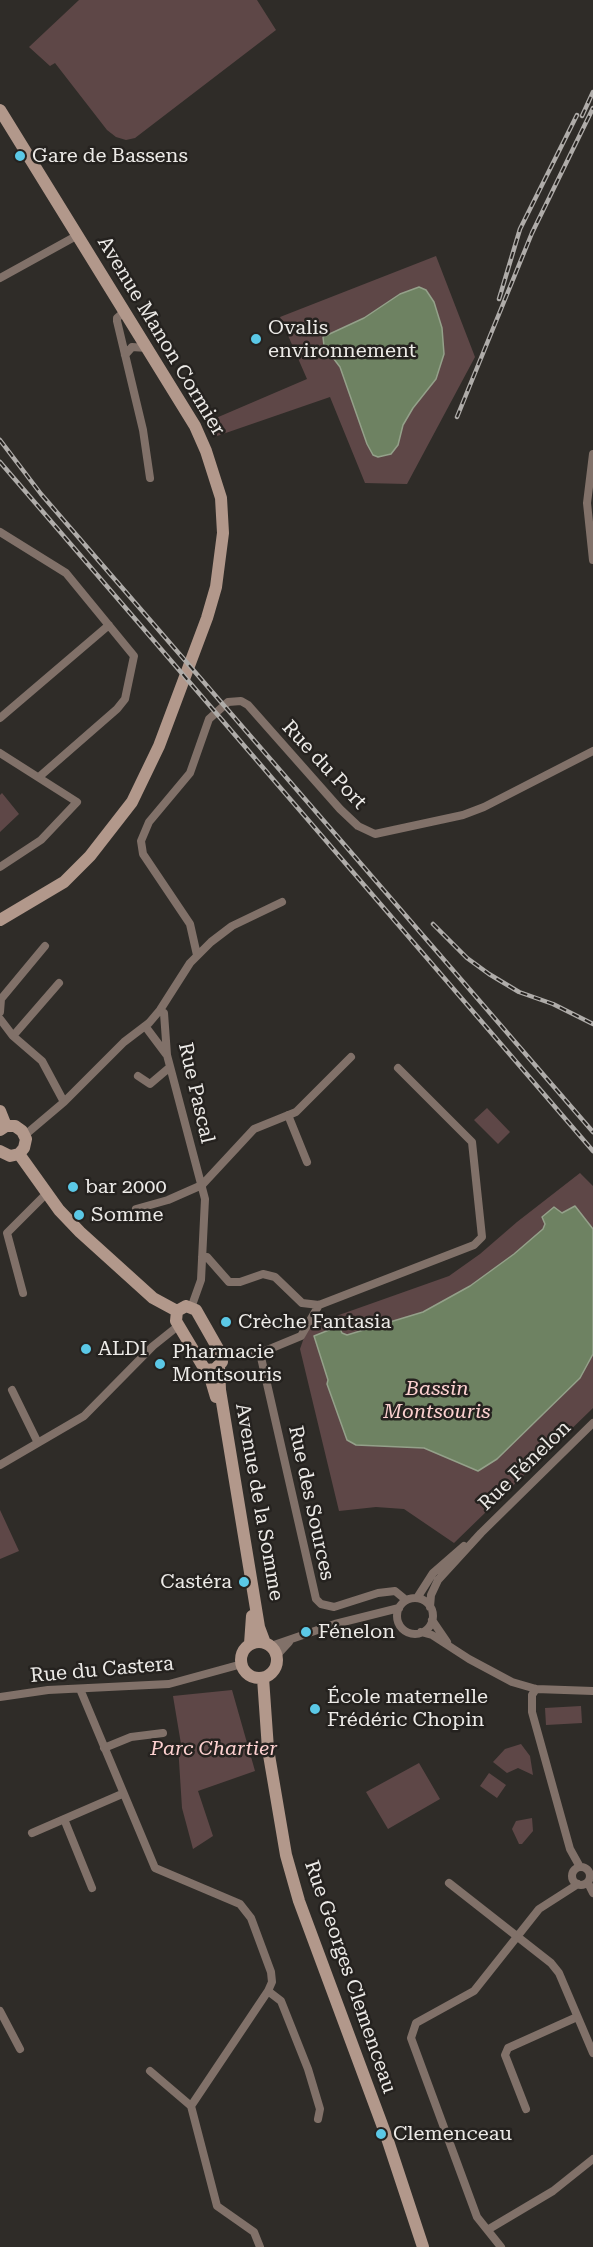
<!DOCTYPE html>
<html>
<head>
<meta charset="utf-8">
<style>
	body { margin:0 }
	canvas { display:block; background:#2f2c28 }
</style>
</head>
<body>
<canvas width="593" height="2247"></canvas>
<script>
const c = document.querySelector('canvas').getContext('2d');
c.lineJoin = 'round';
function paint(path, color) {
  c.fillStyle = color;
  c.fill(path, 'evenodd');
}
function toPath(rows) {
  const path = new Path2D();
  for (const r of rows) {
    if (r.length === 3) {
      path.moveTo(r[0] + r[2], r[1]);
      path.arc(r[0], r[1], r[2], 0, 2 * Math.PI);
      continue;
    }
    path.moveTo(r[0], r[1]);
    for (let i = 2; i < r.length; i += 2) path.lineTo(r[i], r[i + 1]);
  }
  return path;
}
function stroke(path, color, width, dash) {
  c.strokeStyle = color;
  c.lineWidth = width;
  c.lineCap = dash ? 'butt' : 'round';
  c.setLineDash(dash || []);
  c.stroke(path);
}
function write(font, color, halo, rows, align = 'center') {
  c.font = font + ' "Roboto Serif",serif';
  c.lineWidth = 5;
  c.setLineDash([]);
  c.textBaseline = 'middle';
  c.strokeStyle = halo;
  c.fillStyle = color;
  for (const [text, x, y, turn = 0] of rows) {
    c.save();
    c.translate(x, y);
    c.rotate((+turn || 0) * Math.PI / 180);
    c.textAlign = isNaN(turn) ? turn : align;
    if (halo) c.strokeText(text, 0, 0);
    c.fillText(text, 0, 0);
    c.restore();
  }
}
paint(toPath([
	[79,0,257,0,276,30,135,138,126,140,116,137,107,130,55,63,50,66,29,47],
	[436,256,475,357,407,484,365,483,330,397,217,436,209,421,307,379,280,317],
	[2,793,19,814,0,832,0,795],
	[487,1108,510,1132,498,1144,474,1120],
	[580,1173,593,1186,593,1408,454,1543,404,1509,376,1507,339,1511,300,1349,308,1326,449,1276,480,1254,517,1222],
	[0,1510,19,1551,0,1559],
	[232,1690,255,1771,198,1791,213,1836,193,1849,182,1808,178,1745,181,1744,173,1696],
	[581,1706,582,1723,546,1725,545,1708],
	[521,1744,530,1756,533,1775,518,1768,507,1773,493,1762,505,1749],
	[419,1763,440,1799,388,1829,366,1792],
	[489,1773,506,1785,497,1798,480,1786],
	[532,1818,533,1831,522,1844,519,1844,512,1829,516,1821]
]), '#5e4747');
const water = toPath([
	[419,287,426,290,434,302,442,328,444,354,436,379,413,408,403,425,398,445,391,454,378,457,373,455,367,444,340,367,324,346,323,337,364,318,400,294,419,287],
	[575,1206,593,1229,593,1354,580,1378,497,1459,478,1471,424,1448,356,1445,347,1440,327,1384,328,1380,314,1336,339,1326,342,1333,347,1335,423,1312,470,1286,514,1254,543,1229,545,1224,542,1217,554,1207,562,1213,575,1206]
]);
paint(water, '#6e8262');
stroke(water, '#94a18a', 1.5);
stroke(toPath([
	[0,278,78,235],
	[124,312,117,318,117,321,143,430,150,478],
	[125,355,132,347,147,348],
	[593,454,587,503,593,560],
	[0,532,66,573,134,656,125,699,117,709,39,777],
	[0,718,109,625],
	[0,753,77,802,41,840,0,867],
	[197,955,190,924,143,854,141,841,149,822,190,773,209,719,228,702,241,701,248,705,340,809,358,826,375,834,463,815,484,807,593,751],
	[160,1010,164,1013,167,1055,205,1199,201,1280,191,1308],
	[0,1012,1,999,45,946],
	[0,1019,13,1036,42,1061,64,1102],
	[145,1026,166,1054],
	[13,1036,59,983],
	[138,1076,150,1084,170,1067],
	[288,1115,307,1162],
	[25,1135,64,1102,124,1042,149,1023,160,1010,190,963,211,942,232,926,282,902],
	[136,1209,168,1200,202,1185,254,1129,296,1112,351,1057],
	[202,1257,207,1257,229,1282,240,1282,263,1274,275,1277,302,1303,319,1305,474,1245,482,1237,472,1142,398,1068],
	[23,1293,7,1233,46,1194],
	[260,1353,316,1599,321,1604,334,1607,378,1593,395,1591,406,1600],
	[221,1357,260,1353,301,1336,319,1305],
	[12,1390,38,1443],
	[0,1465,84,1416,153,1346,178,1326],
	[417,1598,433,1573,464,1546],
	[415,1616,18],
	[430,1607,431,1595,438,1580,481,1533,593,1423],
	[432,1620,447,1642],
	[421,1632,432,1635,469,1659,512,1682,536,1689,593,1691],
	[271,1646,335,1624,399,1608],
	[277,1655,289,1642],
	[80,1689,155,1868,240,1904,251,1918,271,1972,272,1982,268,1991,281,2001,308,2069,320,2109,318,2119],
	[536,1689,532,1695,532,1712,570,1849,580,1867],
	[0,1697,48,1690,169,1684,242,1664],
	[104,1748,131,1737,163,1733],
	[64,1819,92,1888],
	[32,1833,122,1794],
	[581,1876,9],
	[449,1883,551,1963,559,1973,593,2053],
	[588,1883,593,1893],
	[0,2011,20,2049],
	[150,2071,191,2106],
	[526,2109,505,2055,508,2048,577,2017],
	[489,2229,553,2191,593,2159],
	[260,2247,254,2232,217,2206,191,2106,268,1991],
	[501,2247,477,2217,411,2038,416,2023,474,1991,539,1909,578,1884]
]), '#817169', 8);
stroke(toPath([
	[0,110,195,426,206,451,221,498,223,533,216,587,207,618,159,746,132,802,90,856,64,882,0,920],
	[0,1111,6,1126],
	[0,1130,6,1126,15,1126,22,1131,26,1139,24,1148,19,1154,10,1156,0,1151],
	[19,1154,59,1210,80,1232,153,1298,177,1311],
	[186,1306,196,1310,221,1354,222,1362,215,1369,208,1370,204,1368,176,1321,177,1311,186,1306],
	[219,1367,220,1390,259,1627,265,1643],
	[208,1370,216,1397],
	[259,1660,18],
	[250,1644,252,1616],
	[263,1678,268,1749,286,1855,299,1901,387,2138,423,2247]
]), '#b2988b', 12);
const rail = toPath([
	[582,116,593,92],
	[499,299,520,229,577,115],
	[457,417,532,233,593,108],
	[0,440,41,494,593,1132],
	[0,462,593,1151],
	[433,924,467,958,489,974,519,992,553,1004,593,1024]
]);
stroke(rail, '#afaca9', 4.5);
stroke(rail, '#25221f', 2, [7]);
for (const [x, y, r, color] of [
	[20,156,6,"#5bc8e6"],
	[256,339,6,"#5bc8e6"],
	[73,1187,6,"#5bc8e6"],
	[79,1215,6,"#5bc8e6"],
	[226,1322,6,"#5bc8e6"],
	[86,1349,6,"#5bc8e6"],
	[160,1364,6,"#5bc8e6"],
	[244,1582,6,"#5bc8e6"],
	[306,1632,6,"#5bc8e6"],
	[315,1709,6,"#5bc8e6"],
	[381,2134,6,"#5bc8e6"]
]) {
  const dot = new Path2D();
  dot.arc(x, y, r, 0, 2 * Math.PI);
  c.fillStyle = color;
  c.fill(dot);
  stroke(dot, '#25221f', 2);
}
write('20px', '#eceae7', '#25221f', [
	["Gare de Bassens",32,156],
	["Ovalis",268,328],
	["environnement",268,351],
	["bar 2000",85,1187],
	["Somme",91,1215],
	["Crèche Fantasia",238,1322],
	["ALDI",98,1349],
	["Pharmacie",172,1352],
	["Montsouris",172,1375],
	["Castéra",232,1582,"right"],
	["Fénelon",318,1632],
	["École maternelle",327,1697],
	["Frédéric Chopin",327,1720],
	["Clemenceau",393,2134]
], 'left');
write('20px', '#eceae7', '#25221f', [
	["Avenue Manon Cormier",161,336,59],
	["Rue du Port",324,765,47],
	["Rue Pascal",196,1093,77],
	["Rue Fénelon",525,1466,-44],
	["Avenue de la Somme",259,1502,80],
	["Rue des Sources",311,1503,78],
	["Rue du Castera",102,1670,-5],
	["Rue Georges Clemenceau",350,1977,71]
]);
write('italic 20px', '#fdd1d0', '#25221f', [
	["Bassin",437,1389],
	["Montsouris",437,1412],
	["Parc Chartier",214,1749]
]);
</script>
</body>
</html>
